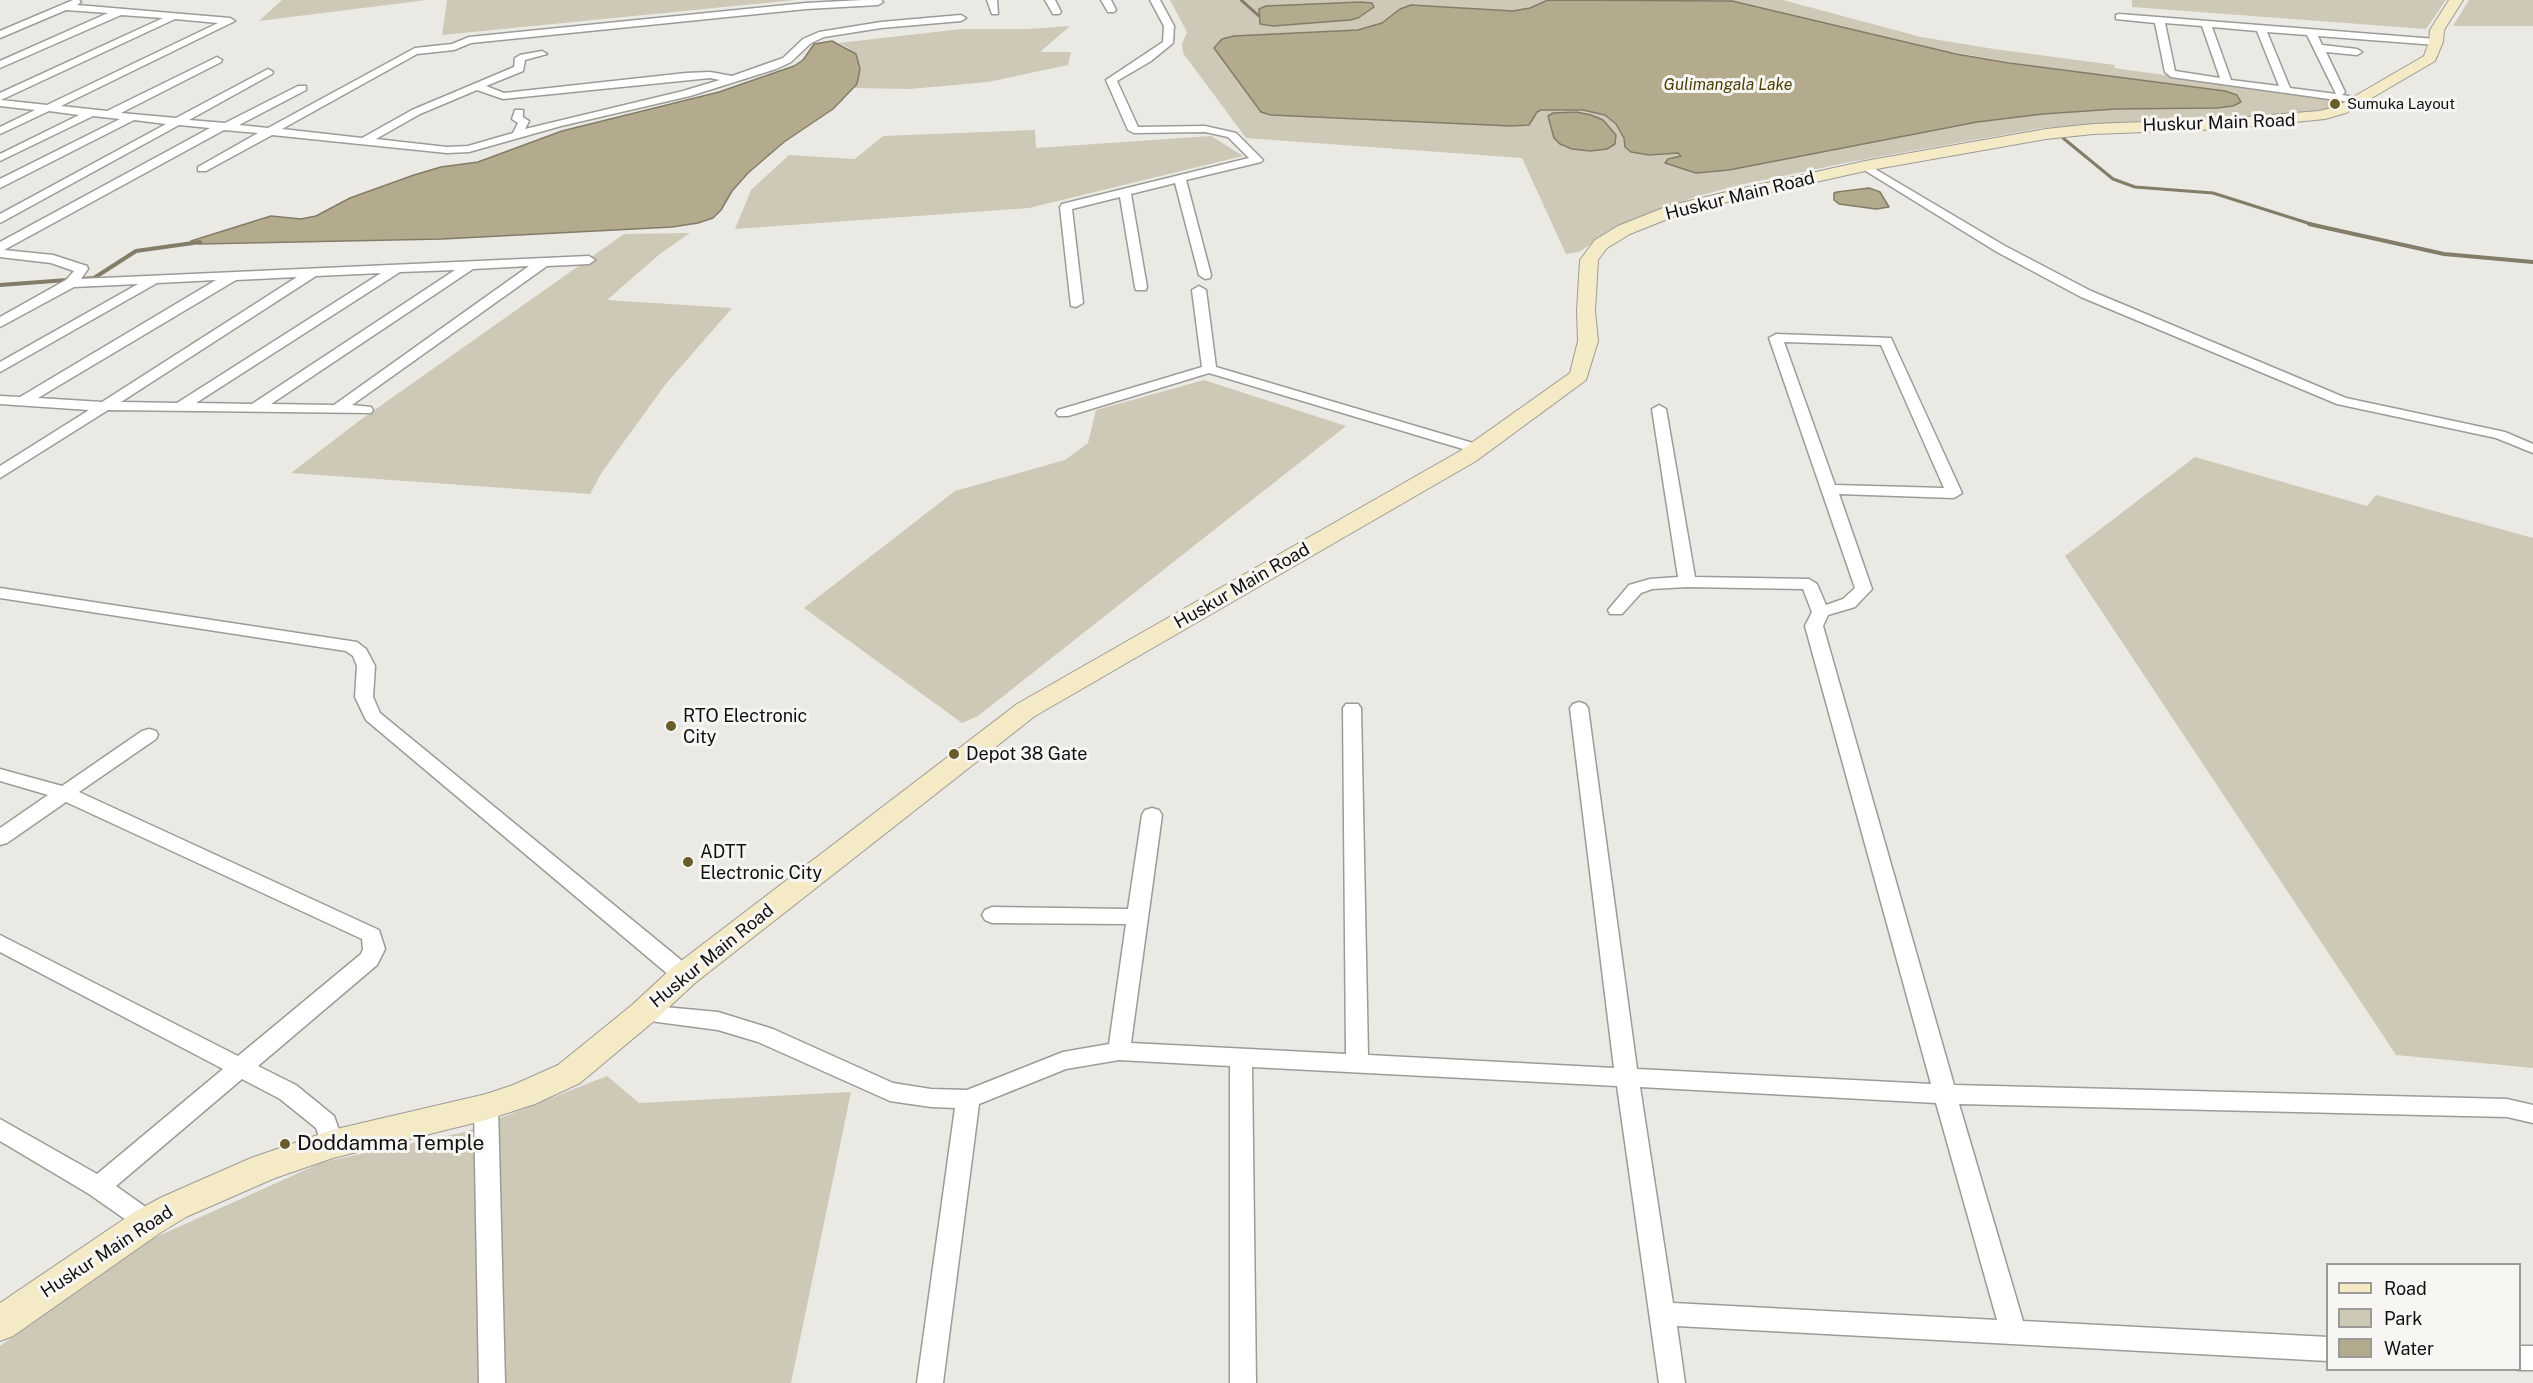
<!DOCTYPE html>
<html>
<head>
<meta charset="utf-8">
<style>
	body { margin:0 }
	#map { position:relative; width:2533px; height:1383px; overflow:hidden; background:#eae9e4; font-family:"Public Sans",sans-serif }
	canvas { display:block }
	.legend { position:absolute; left:2326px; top:1263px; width:195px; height:108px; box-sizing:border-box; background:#f7f6f2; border:2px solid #9b9a97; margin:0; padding:8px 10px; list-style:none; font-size:18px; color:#10100f }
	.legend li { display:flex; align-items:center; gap:12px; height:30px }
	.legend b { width:30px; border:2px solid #9b9a97 }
</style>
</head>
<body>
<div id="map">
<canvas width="2533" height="1383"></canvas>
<ul class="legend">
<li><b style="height:8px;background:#f4eac6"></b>Road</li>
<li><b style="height:16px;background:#cec9b6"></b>Park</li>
<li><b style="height:16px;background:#b4ab8e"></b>Water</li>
</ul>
</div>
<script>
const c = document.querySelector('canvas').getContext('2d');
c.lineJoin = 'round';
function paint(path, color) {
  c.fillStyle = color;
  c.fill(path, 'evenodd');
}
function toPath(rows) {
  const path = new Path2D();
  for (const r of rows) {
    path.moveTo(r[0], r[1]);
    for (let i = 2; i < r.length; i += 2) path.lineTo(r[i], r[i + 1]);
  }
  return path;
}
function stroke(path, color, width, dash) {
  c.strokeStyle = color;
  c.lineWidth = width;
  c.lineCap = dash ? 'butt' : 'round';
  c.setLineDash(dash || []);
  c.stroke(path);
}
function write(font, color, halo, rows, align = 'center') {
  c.font = font + ' "Public Sans",sans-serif';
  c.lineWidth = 6;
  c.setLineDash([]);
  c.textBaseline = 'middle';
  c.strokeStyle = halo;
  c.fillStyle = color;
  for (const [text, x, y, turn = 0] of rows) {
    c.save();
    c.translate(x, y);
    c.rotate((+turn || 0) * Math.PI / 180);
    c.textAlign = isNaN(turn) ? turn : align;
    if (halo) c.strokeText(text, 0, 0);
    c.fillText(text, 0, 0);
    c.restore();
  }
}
paint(toPath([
	[282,0,427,0,259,21],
	[447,0,795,0,442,35],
	[1170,0,1548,0,1530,8,1513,11,1405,6,1382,23,1357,30,1234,36,1271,115,1511,126,1529,125,1537,112,1541,110,1583,110,1605,115,1616,124,1625,138,1626,147,1678,153,1681,156,1668,159,1729,170,1977,122,2043,114,2116,109,2233,106,2044,68,1911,45,1747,4,1698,0,1783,0,1921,37,1994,49,2115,65,2114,68,2348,100,2332,109,2296,116,2158,120,2042,128,1855,161,1739,185,1695,197,1652,213,1596,241,1579,252,1566,254,1522,158,1246,138,1183,53,1182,44,1187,32],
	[2132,0,2446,0,2426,29,2132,7],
	[2469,0,2533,0,2533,26,2453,26],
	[1070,26,1040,52,1071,52,1068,65,988,82,910,89,854,88,857,84,849,48,839,43,961,29,1029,29],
	[1035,130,1036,148,1211,136,1243,156,1029,208,735,229,751,190,789,155,855,159,883,136],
	[690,233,661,253,607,300,732,308,665,385,602,472,590,494,291,473,359,421,624,234],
	[1204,380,1346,426,978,716,962,723,804,608,955,491,1065,460,1088,443,1096,410],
	[2195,457,2367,506,2376,495,2533,538,2533,1068,2396,1055,2065,556],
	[607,1076,639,1103,851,1092,791,1383,0,1383,0,1346,145,1242,323,1162,465,1132]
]), '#cec9b6');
const water = toPath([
	[1548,0,1732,1,1956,54,2009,63,2225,91,2237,95,2241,102,2233,106,2217,108,2116,109,2043,114,1977,122,1729,170,1696,173,1665,163,1668,159,1681,156,1678,153,1649,155,1631,152,1625,147,1624,138,1616,124,1605,115,1583,110,1541,110,1537,112,1529,125,1511,126,1271,115,1261,112,1214,48,1222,39,1234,36,1358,30,1382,23,1400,9,1411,5,1513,11,1530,8,1548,0],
	[1361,2,1372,3,1374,7,1358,18,1350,20,1273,26,1260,24,1259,9,1266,6,1361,2],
	[832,41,856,54,860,69,857,84,833,109,784,142,748,173,732,191,721,210,713,218,698,223,672,227,442,239,199,244,191,241,271,216,301,219,316,216,350,198,414,175,441,167,478,162,562,131,719,92,794,66,803,60,814,44,832,41],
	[1576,112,1591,115,1603,120,1616,135,1615,144,1607,149,1590,151,1572,149,1560,144,1554,138,1548,116,1553,113,1576,112],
	[1869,188,1880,192,1889,207,1876,209,1839,204,1834,200,1834,193,1837,192,1869,188]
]);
paint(water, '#b4ab8e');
stroke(water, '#837c68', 1.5);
stroke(toPath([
	[1241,0,1259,16],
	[2063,138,2113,179,2135,187,2213,193,2314,225]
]), '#837c68', 3);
stroke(toPath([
	[2309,224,2444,254,2533,262],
	[0,285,94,278,136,251,200,242]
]), '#837c68', 4);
const street = toPath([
	[73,0,79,0,81,2,77,5,230,18,235,21,61,106,107,111,217,57,222,60,221,62,121,113,176,118,268,69,273,72,272,74,189,120,225,123,298,86,306,86,306,90,239,125,268,128,415,48,452,44,469,37,806,3,863,0,881,0,883,2,878,5,806,9,471,43,454,50,417,54,282,129,362,138,412,110,514,67,515,58,520,55,542,51,547,54,525,60,523,71,486,86,504,93,686,73,710,72,732,76,783,58,803,39,819,32,881,22,961,15,966,18,961,21,881,28,824,37,811,43,791,62,776,69,690,96,561,126,469,152,447,153,272,135,206,171,198,171,198,167,258,133,224,130,4,250,53,255,87,266,88,269,81,279,589,256,595,260,589,264,547,266,352,405,371,407,373,410,371,413,108,410,0,478,0,466,89,410,0,404,0,396,20,397,216,280,157,283,0,372,0,362,138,284,74,287,0,327,0,317,66,280,74,271,51,263,0,257,0,242,210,128,179,125,0,223,0,214,166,124,134,120,0,188,0,179,120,119,93,116,0,161,0,154,79,115,49,111,0,134,0,127,35,110,0,106,0,93,163,18,121,15,0,68,0,61,108,13,66,10,0,38,0,31,73,0],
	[175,19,218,23,47,105,1,100,175,19],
	[710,78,720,80,683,91,525,129,529,121,523,117,523,110,515,110,512,119,518,123,513,133,468,146,447,147,376,139,420,114,477,90,503,99,710,78],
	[529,266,334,405,271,404,473,269,529,266],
	[455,270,252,404,196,403,400,272,455,270],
	[381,273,177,403,121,402,316,276,381,273],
	[297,277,102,402,38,398,236,280,297,277],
	[987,0,997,0,998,14,992,14,987,0],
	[1045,0,1055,0,1061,12,1059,14,1053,14,1045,0],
	[1101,0,1111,0,1116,10,1114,12,1108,12,1101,0],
	[1150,0,1160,0,1174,26,1173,43,1151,61,1117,81,1138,127,1205,126,1236,133,1263,160,1261,162,1186,180,1211,275,1210,278,1205,279,1199,275,1175,183,1131,194,1147,287,1146,290,1136,290,1135,287,1120,197,1072,209,1083,303,1076,307,1071,306,1060,207,1062,204,1249,158,1228,137,1205,132,1134,133,1128,130,1106,80,1163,42,1164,26,1150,0],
	[2119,14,2436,39,2441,42,2436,45,2318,36,2322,45,2357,49,2362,52,2357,55,2326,52,2345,92,2342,95,2362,98,2362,102,2358,103,2171,77,2165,72,2155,23,2116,19,2116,15,2119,14],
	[2165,23,2202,26,2220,78,2175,71,2165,23],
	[2212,27,2257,31,2279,86,2231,80,2212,27],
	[2267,32,2307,35,2336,94,2290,88,2267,32],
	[1865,163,2005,246,2091,291,2346,398,2505,432,2533,444,2533,453,2496,438,2337,404,2081,297,1997,252,1861,168,1861,164,1865,163],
	[1199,286,1206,290,1216,367,1483,446,1485,449,1478,453,1473,452,1209,373,1068,416,1058,416,1056,413,1058,410,1202,367,1192,290,1199,286],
	[1776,334,1891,338,1962,493,1954,498,1839,494,1872,589,1855,607,1828,615,1823,626,1954,1085,2507,1099,2533,1105,2533,1123,2507,1117,1959,1104,2023,1321,2328,1337,2328,1361,1677,1326,1685,1383,1659,1383,1617,1086,1252,1067,1256,1383,1230,1383,1230,1066,1119,1060,1066,1069,979,1104,943,1383,917,1383,955,1108,931,1107,890,1101,758,1042,718,1030,635,1019,632,1013,635,1007,643,1005,718,1012,773,1029,893,1083,931,1089,967,1090,1063,1052,1109,1044,1126,924,992,923,985,920,982,915,985,910,992,907,1128,909,1142,815,1145,810,1152,808,1159,810,1162,815,1131,1043,1346,1054,1343,708,1346,704,1358,704,1361,708,1368,1055,1614,1068,1570,708,1573,704,1579,702,1585,704,1588,708,1637,1069,1931,1084,1805,626,1812,612,1803,589,1687,587,1652,589,1641,593,1622,614,1610,614,1608,610,1629,585,1650,579,1678,577,1652,409,1659,405,1666,409,1695,577,1809,579,1817,584,1826,605,1843,599,1855,588,1769,338,1776,334],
	[1784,342,1881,345,1944,488,1835,485,1784,342],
	[1640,1087,1936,1103,1997,1320,1673,1303,1640,1087],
	[0,588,357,642,366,649,375,666,373,697,380,713,692,969,695,975,692,981,684,983,676,981,366,720,355,697,357,666,353,656,346,651,0,598,0,588],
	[149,729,156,731,158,735,156,739,79,792,379,930,385,949,377,965,258,1066,296,1085,334,1116,344,1144,340,1151,332,1154,324,1151,316,1128,280,1099,242,1079,116,1186,157,1215,160,1222,157,1229,148,1233,139,1229,89,1194,0,1141,0,1119,97,1174,223,1069,0,952,0,935,238,1056,361,954,363,949,362,939,66,802,7,843,0,845,0,828,48,795,0,781,0,769,62,786,142,731,149,729],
	[486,1098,494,1100,498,1107,505,1383,479,1383,474,1107,478,1100,486,1098],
	[2520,1346,2533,1346,2533,1370,2518,1370,2520,1346]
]);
const secondary = toPath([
	[2449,0,2463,0,2444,30,2443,42,2435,61,2346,113,2325,119,2223,129,2093,134,2046,139,1865,171,1735,200,1680,214,1630,234,1607,248,1598,260,1595,311,1598,341,1586,380,1476,461,1035,716,695,983,654,1021,580,1083,535,1104,486,1120,333,1158,275,1178,186,1217,160,1233,13,1336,0,1341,0,1303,136,1211,162,1197,251,1158,332,1130,486,1094,513,1085,558,1065,632,1005,673,967,1017,704,1460,451,1570,373,1578,341,1577,311,1580,260,1595,240,1618,226,1668,206,1735,190,1865,161,2046,129,2093,124,2223,119,2319,111,2336,107,2424,56,2429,42,2430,30,2449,0]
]);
stroke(street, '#9c9b97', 3);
stroke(secondary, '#9c9b97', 2);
paint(street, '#fff');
paint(secondary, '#f4eac6');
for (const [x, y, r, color] of [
	[2335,104,6,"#6b5d2a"],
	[671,726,6,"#6b5d2a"],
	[954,754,6,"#6b5d2a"],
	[688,862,6,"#6b5d2a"],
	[285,1144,6,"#6b5d2a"]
]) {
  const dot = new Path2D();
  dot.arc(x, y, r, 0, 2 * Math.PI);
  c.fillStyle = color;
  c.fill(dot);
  stroke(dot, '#f7f6f2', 2);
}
write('15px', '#10100f', '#f7f6f2', [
	["Sumuka Layout",2347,104]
], 'left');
write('italic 16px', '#4f410a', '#f7f6f2', [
	["Gulimangala Lake",1728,85]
]);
write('18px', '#10100f', '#f7f6f2', [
	["Huskur Main Road",2219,123,-2],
	["Huskur Main Road",1740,196,-14],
	["Huskur Main Road",1242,586,-30],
	["Huskur Main Road",712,956,-39],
	["Huskur Main Road",107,1252,-33]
]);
write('18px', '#10100f', '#f7f6f2', [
	["RTO Electronic",683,716],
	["City",683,737],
	["Depot 38 Gate",966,754],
	["ADTT",700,852],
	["Electronic City",700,873]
], 'left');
write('21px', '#10100f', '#f7f6f2', [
	["Doddamma Temple",297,1144]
], 'left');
</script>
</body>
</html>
